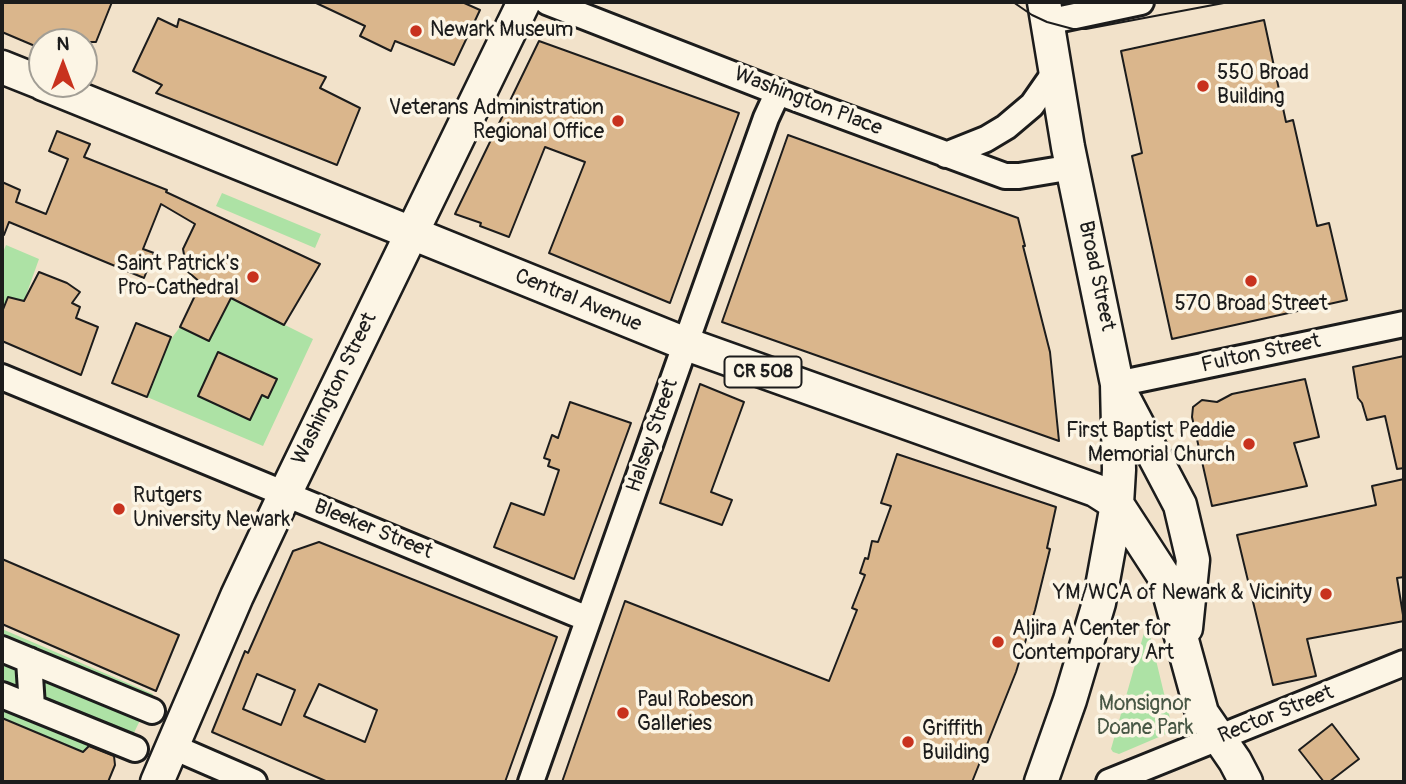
<!DOCTYPE html>
<html>
<head>
<meta charset="utf-8">
<style>
	body { margin:0 }
	#map { position:relative; width:1406px; height:784px; overflow:hidden; background:#f2e2ca; font-family:Pangolin,sans-serif }
	canvas { display:block }
	.frame { position:absolute; inset:0; border:4px solid #1c1c1c; pointer-events:none }
	.north { position:absolute; left:28px; top:28px; width:70px; height:70px; box-sizing:border-box; background:#fcf5e5; border:2px solid #a29e95; border-radius:50%; rotate:0deg; font-size:19px; font-weight:700; line-height:28px; text-align:center; color:#1c1c1c }
	.north::after { content:''; display:block; margin:auto; width:24px; height:32px; background:#c8321e; clip-path:polygon(50% 0,100% 100%,50% 72%,0 100%) }
</style>
</head>
<body>
<div id="map">
<canvas width="1406" height="784"></canvas>
<div class="frame"></div>
<div class="north">N</div>
</div>
<script>
const c = document.querySelector('canvas').getContext('2d');
c.lineJoin = 'round';
function paint(path, color) {
  c.fillStyle = color;
  c.fill(path, 'evenodd');
}
function toPath(rows) {
  const path = new Path2D();
  for (const r of rows) {
    path.moveTo(r[0], r[1]);
    for (let i = 2; i < r.length; i += 2) path.lineTo(r[i], r[i + 1]);
  }
  return path;
}
function stroke(path, color, width, dash) {
  c.strokeStyle = color;
  c.lineWidth = width;
  c.lineCap = dash ? 'butt' : 'round';
  c.setLineDash(dash || []);
  c.stroke(path);
}
function write(font, color, halo, rows, align = 'center') {
  c.font = font + ' Pangolin,sans-serif';
  c.lineWidth = 7;
  c.setLineDash([]);
  c.textBaseline = 'middle';
  c.strokeStyle = halo;
  c.fillStyle = color;
  for (const [text, x, y, turn = 0] of rows) {
    c.save();
    c.translate(x, y);
    c.rotate((+turn || 0) * Math.PI / 180);
    c.textAlign = isNaN(turn) ? turn : align;
    if (halo) c.strokeText(text, 0, 0);
    c.fillText(text, 0, 0);
    c.restore();
  }
}
paint(toPath([
	[222,193,321,234,315,248,216,206],
	[6,245,39,259,24,301,8,297,2,312,2,255],
	[231,298,313,339,263,446,147,397,168,343,180,327,209,341],
	[2,629,153,694,125,751,113,754,108,747,99,743,91,745,83,752,2,718],
	[1144,633,1150,635,1173,731,1119,754,1113,752,1111,749]
]), '#ade2a5');
const building = toPath([
	[2,2,112,2,96,42,42,42,42,49,2,32,2,2],
	[314,2,462,2,480,10,454,65,395,41,391,51,360,36,365,26,314,2],
	[158,18,177,27,179,19,326,77,320,88,360,108,337,165,156,93,162,85,133,71,158,18],
	[1264,20,1286,122,1293,120,1317,226,1329,223,1347,300,1172,339,1132,156,1142,153,1121,51,1264,20],
	[539,41,739,113,670,303,549,253,585,162,545,147,509,237,480,226,481,223,455,214,539,41],
	[57,131,90,144,84,157,167,190,166,192,320,264,284,325,231,298,209,341,180,327,201,283,187,271,183,249,195,224,161,204,143,249,154,253,144,278,9,222,4,235,2,234,2,182,20,190,16,202,46,214,68,159,49,151,57,131],
	[788,135,1018,218,1025,246,1023,246,1050,352,1059,441,722,322,788,135],
	[39,272,67,283,80,292,72,303,80,307,76,318,98,327,81,375,2,341,2,312,8,297,24,301,39,272],
	[136,323,171,337,147,397,112,383,136,323],
	[218,352,277,379,268,398,262,395,250,420,198,396,218,352],
	[1404,356,1404,468,1397,469,1385,416,1367,420,1362,403,1358,398,1353,367,1404,356],
	[1305,379,1319,437,1294,443,1307,486,1212,506,1192,417,1193,407,1202,400,1217,402,1232,394,1305,379],
	[700,384,744,402,711,492,732,500,722,525,660,503,700,384],
	[570,402,631,423,574,579,494,547,511,503,544,515,559,470,548,466,550,460,544,458,552,435,558,438,570,402],
	[897,454,1056,507,1047,548,1050,549,1035,610,1016,672,972,782,562,782,625,601,829,681,857,610,852,608,865,575,860,573,865,558,868,559,872,541,878,542,891,506,881,503,897,454],
	[1404,479,1404,577,1397,578,1404,621,1307,639,1316,676,1273,685,1237,535,1376,505,1372,486,1404,479],
	[319,542,557,637,505,782,328,782,212,732,245,651,248,653,293,551,319,542],
	[257,674,295,690,281,725,243,709,257,674],
	[319,684,377,710,365,742,304,716,319,684],
	[2,559,179,635,156,691,2,624,2,559],
	[2,718,83,752,89,746,114,756,115,765,108,782,2,782,2,718],
	[1332,724,1359,759,1329,782,1324,782,1299,750,1332,724]
]);
paint(building, '#dab68c');
stroke(building, '#1c1c1c', 2);
const minor = toPath([
	[547,2,778,92,1005,176,1019,176,1073,167],
	[1047,22,1141,2],
	[946,155,986,139,1006,127,1032,105,1055,72],
	[2,377,588,619],
	[1117,384,1404,324],
	[2,649,152,711],
	[29,660,32,707],
	[2,695,135,749],
	[171,746,254,782],
	[531,782,694,320,766,118,778,92],
	[1109,782,1404,663]
]);
const major = toPath([
	[2,67,42,83],
	[43,84,686,344,1095,490,1117,504,1165,578,1202,713,1235,761,1246,782],
	[1122,395,1180,505,1193,560,1186,628],
	[157,782,237,596,285,494,524,2],
	[1041,782,1070,700,1099,603,1117,504,1119,470,1117,384,1068,147,1044,2]
]);
stroke(minor, '#1c1c1c', 30);
stroke(major, '#1c1c1c', 37);
stroke(minor, '#fcf5e5', 24);
stroke(major, '#fcf5e5', 32);
stroke(toPath([
	[1013,2,1032,15,1047,22,1073,29,1086,29,1229,2]
]), '#1c1c1c', 2);
for (const [x, y, r, color] of [
	[416,31,7,"#c8321e"],
	[1203,86,7,"#c8321e"],
	[618,121,7,"#c8321e"],
	[253,277,7,"#c8321e"],
	[1251,281,7,"#c8321e"],
	[1249,444,7,"#c8321e"],
	[119,509,7,"#c8321e"],
	[1326,594,7,"#c8321e"],
	[998,642,7,"#c8321e"],
	[623,713,7,"#c8321e"],
	[908,742,7,"#c8321e"]
]) {
  const dot = new Path2D();
  dot.arc(x, y, r, 0, 2 * Math.PI);
  c.fillStyle = color;
  c.fill(dot);
  stroke(dot, '#fcf5e5', 2.5);
}
for (const [x, y, w] of [
	[763,372,77]
]) {
  const box = new Path2D();
  box.roundRect(x - w / 2, y - 15.5, w, 31, 5);
  c.fillStyle = '#fcf5e5';
  c.fill(box);
  stroke(box, '#1c1c1c', 2);
}
write('bold 19px', '#1c1c1c', null, [
	["CR 508",763,372]
]);
write('21px', '#1c1c1c', '#fcf5e5', [
	["Newark Museum",430,31],
	["550 Broad",1217,74],
	["Building",1217,98],
	["Veterans Administration",604,109,"right"],
	["Regional Office",604,133,"right"],
	["Saint Patrick's",239,265,"right"],
	["Pro-Cathedral",239,289,"right"],
	["570 Broad Street",1251,305,"center"],
	["First Baptist Peddie",1235,432,"right"],
	["Memorial Church",1235,456,"right"],
	["Rutgers",133,497],
	["University Newark",133,521],
	["YM/WCA of Newark & Vicinity",1312,594,"right"],
	["Aljira A Center for",1012,630],
	["Contemporary Art",1012,654],
	["Paul Robeson",637,701],
	["Galleries",637,725],
	["Griffith",922,730],
	["Building",922,754]
], 'left');
write('21px', '#1c1c1c', '#fcf5e5', [
	["Washington Place",808,102,21],
	["Broad Street",1096,276,78],
	["Central Avenue",578,301,22],
	["Fulton Street",1261,354,-12],
	["Washington Street",335,389,-64],
	["Halsey Street",653,436,-71],
	["Bleeker Street",373,530,22],
	["Rector Street",1276,715,-22]
]);
write('21px', '#485745', '#fcf5e5', [
	["Monsignor",1145,705],
	["Doane Park",1145,729]
]);
</script>
</body>
</html>
